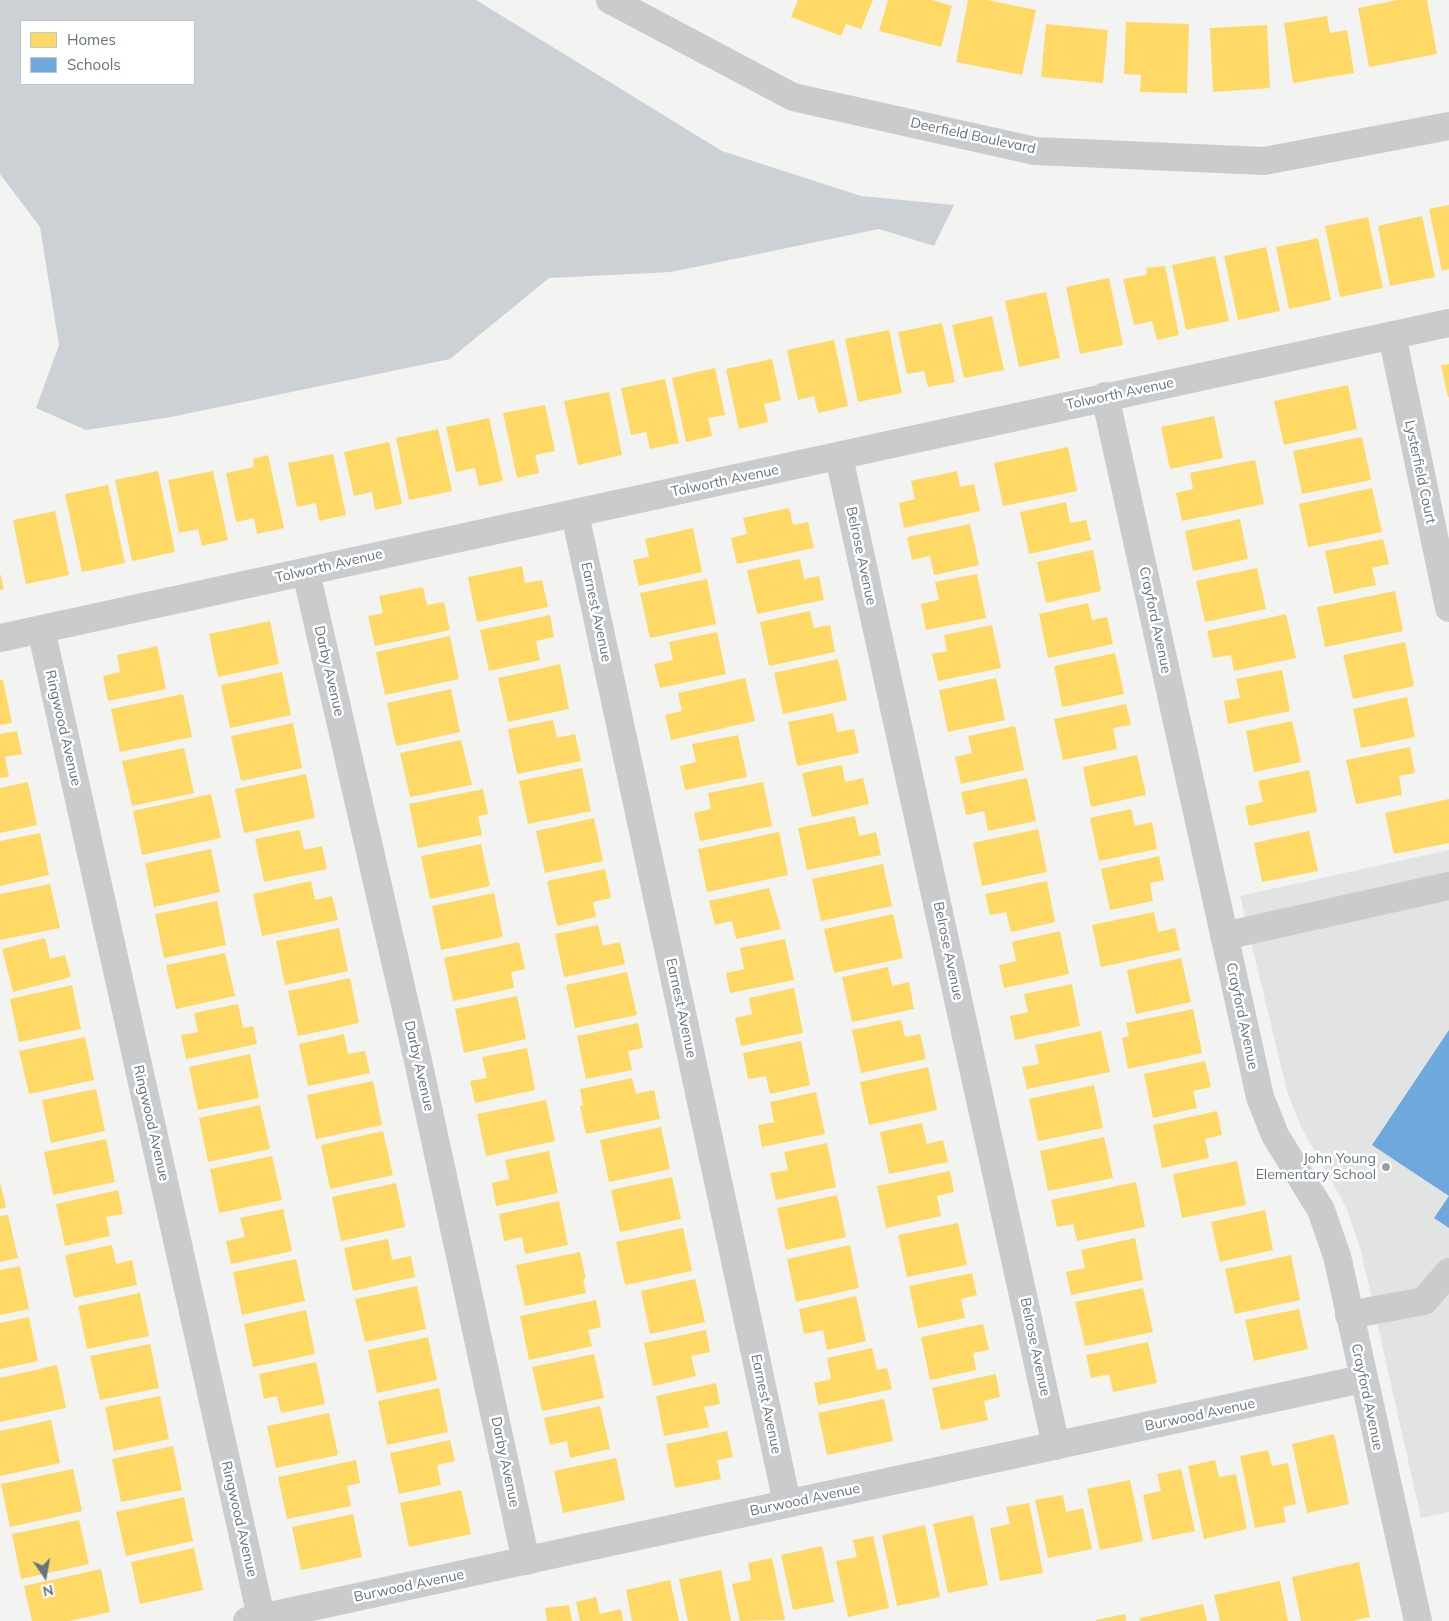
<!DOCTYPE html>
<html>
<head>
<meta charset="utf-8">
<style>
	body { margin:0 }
	#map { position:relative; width:1449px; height:1621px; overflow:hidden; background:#f3f3f2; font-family:Mulish,sans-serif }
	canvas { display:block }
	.legend { position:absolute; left:20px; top:20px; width:175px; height:65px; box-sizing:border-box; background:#fff; border:1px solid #c1c7cc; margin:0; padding:6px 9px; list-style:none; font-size:15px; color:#657380 }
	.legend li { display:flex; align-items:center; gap:10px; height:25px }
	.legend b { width:25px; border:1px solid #c1c7cc }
	.north { position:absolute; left:20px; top:1551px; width:50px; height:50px; -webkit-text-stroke:4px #fff; paint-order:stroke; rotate:168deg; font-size:14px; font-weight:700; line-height:20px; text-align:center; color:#657380 }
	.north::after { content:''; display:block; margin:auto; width:18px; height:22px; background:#657380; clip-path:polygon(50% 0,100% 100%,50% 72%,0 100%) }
</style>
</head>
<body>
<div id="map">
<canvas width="1449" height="1621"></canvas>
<ul class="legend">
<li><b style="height:14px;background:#ffd966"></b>Homes</li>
<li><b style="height:14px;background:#6fa8dc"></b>Schools</li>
</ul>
<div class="north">N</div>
</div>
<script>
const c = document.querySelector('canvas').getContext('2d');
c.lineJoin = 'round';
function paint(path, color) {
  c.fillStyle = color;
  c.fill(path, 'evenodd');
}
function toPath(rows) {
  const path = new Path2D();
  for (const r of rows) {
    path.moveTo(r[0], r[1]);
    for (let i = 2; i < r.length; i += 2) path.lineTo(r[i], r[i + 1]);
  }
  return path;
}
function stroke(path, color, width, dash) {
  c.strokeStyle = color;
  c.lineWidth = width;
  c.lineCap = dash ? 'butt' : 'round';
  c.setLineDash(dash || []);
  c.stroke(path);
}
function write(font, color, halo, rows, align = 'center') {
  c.font = font + ' Mulish,sans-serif';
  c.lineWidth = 5;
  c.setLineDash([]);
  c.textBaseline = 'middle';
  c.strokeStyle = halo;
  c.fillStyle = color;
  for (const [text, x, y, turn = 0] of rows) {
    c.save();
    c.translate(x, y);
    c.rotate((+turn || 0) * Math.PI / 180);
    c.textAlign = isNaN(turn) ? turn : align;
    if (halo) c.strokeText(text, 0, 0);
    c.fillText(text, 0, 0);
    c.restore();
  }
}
paint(toPath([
	[1449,850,1449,1512,1421,1518,1361,1251,1346,1207,1301,1127,1287,1091,1240,896]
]), '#e2e3e3');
paint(toPath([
	[0,0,476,0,722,151,861,196,954,205,934,246,879,229,671,272,549,278,450,359,171,417,86,430,36,408,59,345,40,227,0,174],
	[21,21,194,21,194,84,21,84]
]), '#cbd1d5');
paint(toPath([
	[798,0,873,0,861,29,846,24,841,36,791,17],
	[888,0,932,0,952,6,941,47,879,31],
	[968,0,987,0,1036,10,1022,75,956,62],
	[1398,0,1427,0,1437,54,1369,67,1358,8],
	[1327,16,1330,33,1347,30,1354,73,1293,83,1284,23],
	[1126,22,1189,24,1187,93,1140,92,1141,75,1124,74],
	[1046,24,1108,30,1103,83,1041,77],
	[1267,25,1270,88,1213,92,1210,28],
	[1449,205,1449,269,1442,271,1429,209],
	[1422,216,1435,277,1390,286,1378,226],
	[1368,217,1383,288,1340,297,1325,226],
	[1318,238,1331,300,1289,309,1276,247],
	[1266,247,1280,311,1238,320,1224,256],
	[1215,256,1229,321,1186,330,1172,265],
	[1165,266,1179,335,1157,340,1152,321,1134,325,1123,279,1147,275,1146,268],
	[1109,278,1123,345,1080,354,1066,287],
	[1046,292,1060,358,1019,367,1005,301],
	[992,316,1004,370,964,378,952,325],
	[942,323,955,382,928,387,924,371,907,374,898,332],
	[889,330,902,393,858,402,845,339],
	[834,340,848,406,818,413,814,396,798,400,787,350],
	[772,359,781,400,764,404,768,422,739,429,726,369],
	[1449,364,1449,397,1448,397,1441,365],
	[715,368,725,415,708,418,712,436,686,442,672,378],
	[665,379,679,443,650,449,646,432,631,435,621,388],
	[1348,385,1357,429,1284,445,1274,401],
	[609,392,622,455,578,465,564,401],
	[545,405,555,451,535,455,539,473,517,478,503,413],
	[1214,416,1223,458,1170,469,1161,427],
	[489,418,503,481,479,486,475,468,456,472,446,427],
	[438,429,452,491,409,500,396,438],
	[1362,437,1371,480,1302,494,1293,451],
	[389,442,402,504,375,510,372,492,354,496,344,452],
	[1068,447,1077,491,1003,506,994,463],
	[333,454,346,515,319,521,316,503,297,507,288,463],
	[268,455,284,528,257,534,254,518,236,522,226,473,254,467,253,459],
	[1255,460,1264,504,1182,521,1176,493,1193,489,1190,473],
	[158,471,175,552,132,561,115,480],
	[213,471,228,540,202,546,198,529,179,533,168,480],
	[957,471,960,487,974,484,980,511,904,528,899,503,915,499,911,481],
	[108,485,125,563,82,572,65,494],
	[1372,488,1382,532,1308,547,1299,504],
	[1066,502,1070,523,1086,520,1091,540,1029,554,1020,512],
	[789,508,793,525,808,522,814,548,737,564,731,538,747,534,743,518],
	[55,511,69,575,26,584,13,520],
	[1240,519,1248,559,1193,571,1185,531],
	[970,524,979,565,934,575,930,556,912,560,907,537],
	[693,528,702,572,639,586,633,560,649,557,645,539],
	[1383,539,1389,564,1372,568,1376,585,1334,594,1325,551],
	[1093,550,1101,591,1046,603,1037,562],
	[800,559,804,579,819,576,824,600,757,614,747,570],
	[522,566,525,583,542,580,548,607,477,622,468,577],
	[1257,568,1266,609,1205,622,1196,581],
	[0,573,4,589,0,590],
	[977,574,986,618,926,630,921,604,939,600,935,582],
	[707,579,716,624,650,638,640,593],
	[423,587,427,605,444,602,450,630,375,646,368,616,383,613,379,596],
	[1395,591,1403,631,1325,647,1317,607],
	[1088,603,1092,620,1107,617,1113,644,1048,658,1039,614],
	[810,611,814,628,830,625,835,652,769,666,760,622],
	[1286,614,1296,658,1234,671,1231,655,1213,658,1207,631],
	[550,615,554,637,536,641,540,660,489,671,480,630],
	[270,621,279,664,218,677,209,634],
	[992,625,1001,668,938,681,932,654,947,651,944,635],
	[717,632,726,674,660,688,654,664,673,660,669,642],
	[450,636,459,679,385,695,376,652],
	[1405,642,1414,686,1353,699,1343,655],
	[157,646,166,689,108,701,103,676,120,672,117,655],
	[1115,653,1124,694,1062,707,1054,666],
	[838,659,847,700,783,714,774,673],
	[560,664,569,709,508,722,498,678],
	[1282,670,1290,711,1228,724,1224,701,1240,698,1236,679],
	[282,672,291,715,230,728,221,685],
	[745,678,755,721,671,740,665,715,682,711,678,693],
	[996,678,1005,720,948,732,939,690],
	[0,680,3,680,12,723,0,725],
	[451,689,460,732,396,746,387,703],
	[183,694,192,737,120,752,111,709],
	[1407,697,1415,737,1361,748,1353,709],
	[1126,704,1131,725,1113,728,1117,749,1063,760,1054,719],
	[833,713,837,732,854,729,859,753,797,766,788,722],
	[553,720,557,738,575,734,581,761,517,774,508,729],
	[1292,721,1301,762,1254,772,1246,731],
	[293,723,302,768,241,781,231,736],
	[1015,726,1024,770,961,784,955,757,972,753,968,736],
	[17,731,22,754,5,757,9,777,0,778,0,734],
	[738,735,747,777,685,790,680,766,696,762,692,744],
	[461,740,472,785,410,797,400,753],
	[1410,747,1415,773,1399,776,1402,795,1356,804,1346,760],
	[184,748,194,793,132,806,122,761],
	[1137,755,1146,795,1091,807,1083,767],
	[842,765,845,782,863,778,869,804,812,817,802,773],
	[582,768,591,811,528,824,519,781],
	[1309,770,1317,812,1249,826,1245,806,1263,802,1258,781],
	[306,774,315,818,244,833,235,789],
	[1027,778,1036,821,988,831,984,811,966,815,961,792],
	[28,782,37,825,0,833,0,788],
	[763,782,772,826,700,841,694,813,711,809,708,793],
	[483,789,488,814,478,816,482,835,418,848,409,804],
	[211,794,221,838,142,855,133,811],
	[1449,799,1449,843,1394,854,1385,813],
	[1131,809,1135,826,1152,822,1157,849,1099,861,1090,818],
	[855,816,859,836,876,832,881,855,807,870,798,828],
	[594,818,603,861,545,873,536,831],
	[1038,829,1047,872,982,886,973,843],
	[300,830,304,850,322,846,327,869,264,882,255,839],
	[1309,831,1318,871,1262,882,1254,843],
	[779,832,788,875,707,892,698,849],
	[40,833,49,875,0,886,0,841],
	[481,844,490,886,430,899,421,856],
	[211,849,220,892,154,907,145,863],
	[1159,856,1164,880,1150,883,1153,901,1110,910,1101,869],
	[883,864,892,906,821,921,812,879],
	[605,869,611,898,593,902,596,917,557,926,547,881],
	[311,881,315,900,332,896,338,920,262,936,253,894],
	[1047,881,1055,922,1011,932,1006,912,990,915,985,894],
	[50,884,60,928,0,940,0,894],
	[769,888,781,929,736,939,732,921,715,925,709,901],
	[494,893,503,937,441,950,432,906],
	[217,901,226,945,164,958,155,914],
	[1154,912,1158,932,1175,928,1180,950,1101,967,1092,925],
	[893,914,903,958,834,973,824,929],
	[598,925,603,946,620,942,625,964,564,977,555,934],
	[339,928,348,971,285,985,276,941],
	[1060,931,1069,974,1004,988,999,965,1016,961,1012,942],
	[45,938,50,959,65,955,71,977,13,992,2,949],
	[785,939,794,980,730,993,726,973,744,969,740,948],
	[519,942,525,969,511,972,514,988,453,1001,444,958],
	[225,953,235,996,176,1009,166,965],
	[1181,958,1191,1002,1136,1014,1127,970],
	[888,967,892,986,909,982,914,1009,852,1022,842,977],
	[627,972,637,1015,575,1028,566,985],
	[350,978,359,1023,298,1036,288,991],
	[1072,984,1080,1026,1015,1040,1010,1016,1028,1012,1024,994],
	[72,985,81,1029,19,1042,10,999],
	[794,988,803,1033,741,1046,735,1018,752,1014,749,998],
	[517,996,526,1039,464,1053,455,1009],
	[238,1004,243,1028,253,1026,257,1044,186,1059,181,1035,198,1032,194,1013],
	[1193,1009,1202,1053,1128,1069,1122,1038,1129,1036,1126,1023],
	[901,1020,905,1037,920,1034,926,1059,861,1073,852,1030],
	[638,1023,643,1048,628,1051,632,1070,586,1079,577,1036],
	[1101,1031,1110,1072,1027,1089,1022,1067,1039,1064,1035,1045],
	[344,1034,348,1054,365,1051,370,1073,308,1086,299,1044],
	[85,1037,94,1080,29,1094,19,1051],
	[801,1041,810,1085,770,1094,766,1076,748,1079,743,1053],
	[527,1048,535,1090,475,1103,470,1081,487,1078,482,1057],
	[250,1054,259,1098,198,1110,189,1067],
	[1205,1061,1211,1087,1193,1091,1197,1108,1153,1118,1144,1074],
	[928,1067,937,1110,869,1125,860,1082],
	[632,1078,636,1094,654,1090,660,1119,586,1134,580,1106,583,1105,580,1089],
	[373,1081,382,1125,316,1139,307,1095],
	[1094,1085,1103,1128,1038,1141,1029,1099],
	[96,1089,105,1131,51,1143,42,1100],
	[816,1092,825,1134,762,1147,758,1125,774,1122,770,1102],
	[546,1100,555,1141,486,1156,477,1114],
	[260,1105,270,1149,208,1162,199,1118],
	[1217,1111,1222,1135,1205,1139,1209,1158,1162,1168,1153,1125],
	[922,1123,927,1144,943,1140,948,1162,889,1174,880,1132],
	[661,1127,670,1169,609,1182,600,1140],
	[383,1131,393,1175,330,1189,321,1145],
	[1104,1137,1113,1178,1048,1191,1040,1151],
	[106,1139,115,1182,53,1195,44,1152],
	[827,1143,836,1187,776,1200,770,1173,788,1170,784,1152],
	[549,1151,558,1193,496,1206,492,1183,509,1179,505,1160],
	[272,1156,282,1200,219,1213,210,1169],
	[1237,1161,1246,1205,1182,1218,1173,1174],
	[950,1171,954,1192,937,1196,941,1216,886,1228,877,1186],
	[672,1177,681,1219,620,1232,611,1190],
	[0,1182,6,1207,0,1209],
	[1136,1182,1145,1227,1077,1241,1073,1224,1057,1227,1051,1200],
	[396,1183,405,1227,341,1241,332,1197],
	[118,1190,123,1214,106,1217,110,1236,65,1246,56,1204],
	[837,1195,846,1237,786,1250,777,1208],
	[559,1201,568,1245,525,1254,522,1237,504,1241,499,1214],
	[283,1209,292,1251,231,1264,226,1241,245,1237,240,1218],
	[1265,1210,1273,1250,1220,1262,1211,1222],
	[8,1215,18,1258,0,1262,0,1216],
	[958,1223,967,1265,907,1277,898,1235],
	[683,1228,692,1271,625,1285,616,1242],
	[1135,1238,1143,1280,1071,1295,1066,1272,1085,1268,1081,1250],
	[388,1239,392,1260,411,1256,415,1277,353,1291,344,1248],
	[112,1245,116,1264,132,1260,137,1285,74,1298,65,1255],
	[850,1245,859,1288,796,1302,787,1259],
	[580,1252,586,1279,583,1279,586,1293,525,1306,516,1265],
	[1291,1255,1300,1300,1235,1314,1225,1269],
	[296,1259,305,1301,242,1315,233,1272],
	[20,1266,29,1309,0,1315,0,1270],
	[972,1273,977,1295,961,1299,965,1318,918,1328,909,1286],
	[695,1279,705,1322,650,1334,641,1291],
	[417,1286,426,1329,365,1342,355,1299],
	[1143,1288,1153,1332,1085,1346,1075,1302],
	[140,1293,149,1336,87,1349,78,1306],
	[856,1296,866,1341,827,1350,823,1330,804,1334,799,1309],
	[596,1300,601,1327,588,1330,592,1346,529,1360,520,1316],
	[1299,1309,1308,1349,1254,1361,1245,1320],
	[306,1310,315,1354,253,1367,244,1324],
	[29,1317,38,1361,0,1369,0,1323],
	[983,1324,989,1350,973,1353,976,1370,930,1380,921,1337],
	[706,1330,710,1352,691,1356,696,1376,653,1386,644,1343],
	[428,1337,437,1380,377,1393,368,1350],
	[1148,1342,1157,1383,1113,1392,1109,1374,1091,1378,1086,1355],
	[150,1344,159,1388,100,1400,90,1356],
	[872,1348,877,1370,887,1368,892,1389,818,1405,814,1383,831,1379,827,1358],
	[594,1354,604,1398,542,1411,532,1367],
	[316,1362,325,1404,281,1413,277,1396,264,1399,259,1374],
	[57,1365,66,1408,0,1422,0,1378],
	[996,1374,1000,1397,984,1401,988,1420,941,1430,932,1388],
	[716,1383,720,1404,704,1407,709,1427,664,1436,656,1396],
	[439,1388,448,1432,387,1445,378,1401],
	[160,1396,169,1439,114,1451,105,1407],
	[884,1399,893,1441,827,1455,818,1413],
	[600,1406,610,1449,570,1458,567,1441,550,1445,544,1418],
	[329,1413,338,1455,276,1468,267,1426],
	[51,1420,60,1463,0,1476,0,1431],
	[727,1431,733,1457,717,1460,721,1479,675,1488,666,1444],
	[1334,1434,1349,1504,1307,1513,1292,1444],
	[450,1440,455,1461,437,1465,441,1485,399,1494,390,1453],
	[173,1446,182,1490,121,1502,112,1459],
	[1268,1450,1272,1466,1288,1463,1296,1504,1283,1507,1286,1522,1255,1528,1240,1456],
	[616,1458,625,1500,563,1513,554,1471],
	[356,1460,360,1483,347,1486,351,1506,287,1519,278,1477],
	[1215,1460,1219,1477,1236,1474,1247,1529,1204,1539,1188,1466],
	[73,1469,82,1511,10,1527,1,1484],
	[1181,1469,1195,1531,1152,1540,1143,1495,1161,1491,1157,1474],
	[1130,1480,1143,1541,1100,1550,1087,1489],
	[461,1490,471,1534,409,1547,400,1503],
	[1063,1495,1066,1512,1083,1508,1092,1549,1048,1558,1035,1500],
	[184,1497,193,1541,126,1556,116,1512],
	[1029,1503,1043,1573,1000,1581,990,1528,1010,1524,1006,1507],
	[353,1514,362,1557,301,1570,292,1527],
	[973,1515,988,1585,948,1593,933,1524],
	[79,1520,89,1564,21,1579,12,1534],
	[925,1525,940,1597,897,1606,882,1535],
	[873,1536,889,1608,848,1617,836,1561,857,1557,853,1540],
	[822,1546,834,1602,793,1610,781,1555],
	[194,1548,203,1590,140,1604,131,1562],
	[772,1558,785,1620,740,1621,732,1584,751,1580,748,1563],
	[1359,1562,1370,1617,1352,1621,1301,1621,1292,1577],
	[101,1569,110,1612,69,1621,32,1621,24,1586],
	[721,1570,731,1621,688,1621,679,1579],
	[670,1580,679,1621,632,1621,626,1590],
	[1280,1581,1288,1621,1220,1621,1214,1595],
	[596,1597,600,1614,621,1609,623,1621,580,1621,576,1602],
	[1203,1604,1207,1621,1140,1621,1140,1618],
	[569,1605,572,1621,547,1621,545,1608],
	[1125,1614,1126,1621,1096,1621,1096,1620]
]), '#ffd966');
paint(toPath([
	[1449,1030,1449,1228,1434,1218,1449,1196,1372,1145]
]), '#6fa8dc');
stroke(toPath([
	[610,0,793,97,1035,151,1264,161,1449,126],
	[1392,335,1449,608],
	[1105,396,1260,1097,1275,1135,1321,1210,1337,1256,1418,1621],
	[839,457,1056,1446],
	[575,514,787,1503],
	[306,572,418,1061,526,1561],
	[41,629,261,1617],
	[0,638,1449,323],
	[1224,936,1449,886],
	[1349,1315,1424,1301,1449,1272],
	[247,1621,1362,1379]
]), '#c9cbcc', 28);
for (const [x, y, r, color] of [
	[1386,1167,5,"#97a0a8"]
]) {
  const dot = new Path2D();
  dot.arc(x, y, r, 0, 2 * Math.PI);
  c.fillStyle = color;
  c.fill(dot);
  stroke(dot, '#fff', 2);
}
write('14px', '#657380', '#fff', [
	["Deerfield Boulevard",973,136,12],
	["Tolworth Avenue",1120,394,-12],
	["Lysterfield Court",1420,472,78],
	["Tolworth Avenue",725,481,-12],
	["Belrose Avenue",861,556,78],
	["Tolworth Avenue",329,566,-13],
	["Earnest Avenue",596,612,78],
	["Crayford Avenue",1155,620,78],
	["Darby Avenue",329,671,77],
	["Ringwood Avenue",63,728,77],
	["Belrose Avenue",948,951,78],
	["Earnest Avenue",681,1008,78],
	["Crayford Avenue",1242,1016,78],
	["Darby Avenue",419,1066,77],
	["Ringwood Avenue",151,1123,77],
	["Belrose Avenue",1035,1347,78],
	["Crayford Avenue",1367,1397,78],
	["Earnest Avenue",766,1404,78],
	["Burwood Avenue",1200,1415,-12],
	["Darby Avenue",505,1462,78],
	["Burwood Avenue",805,1500,-12],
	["Ringwood Avenue",239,1519,77],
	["Burwood Avenue",409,1586,-12]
]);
write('14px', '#657380', '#fff', [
	["John Young",1376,1159],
	["Elementary School",1376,1175]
], 'right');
</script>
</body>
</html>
